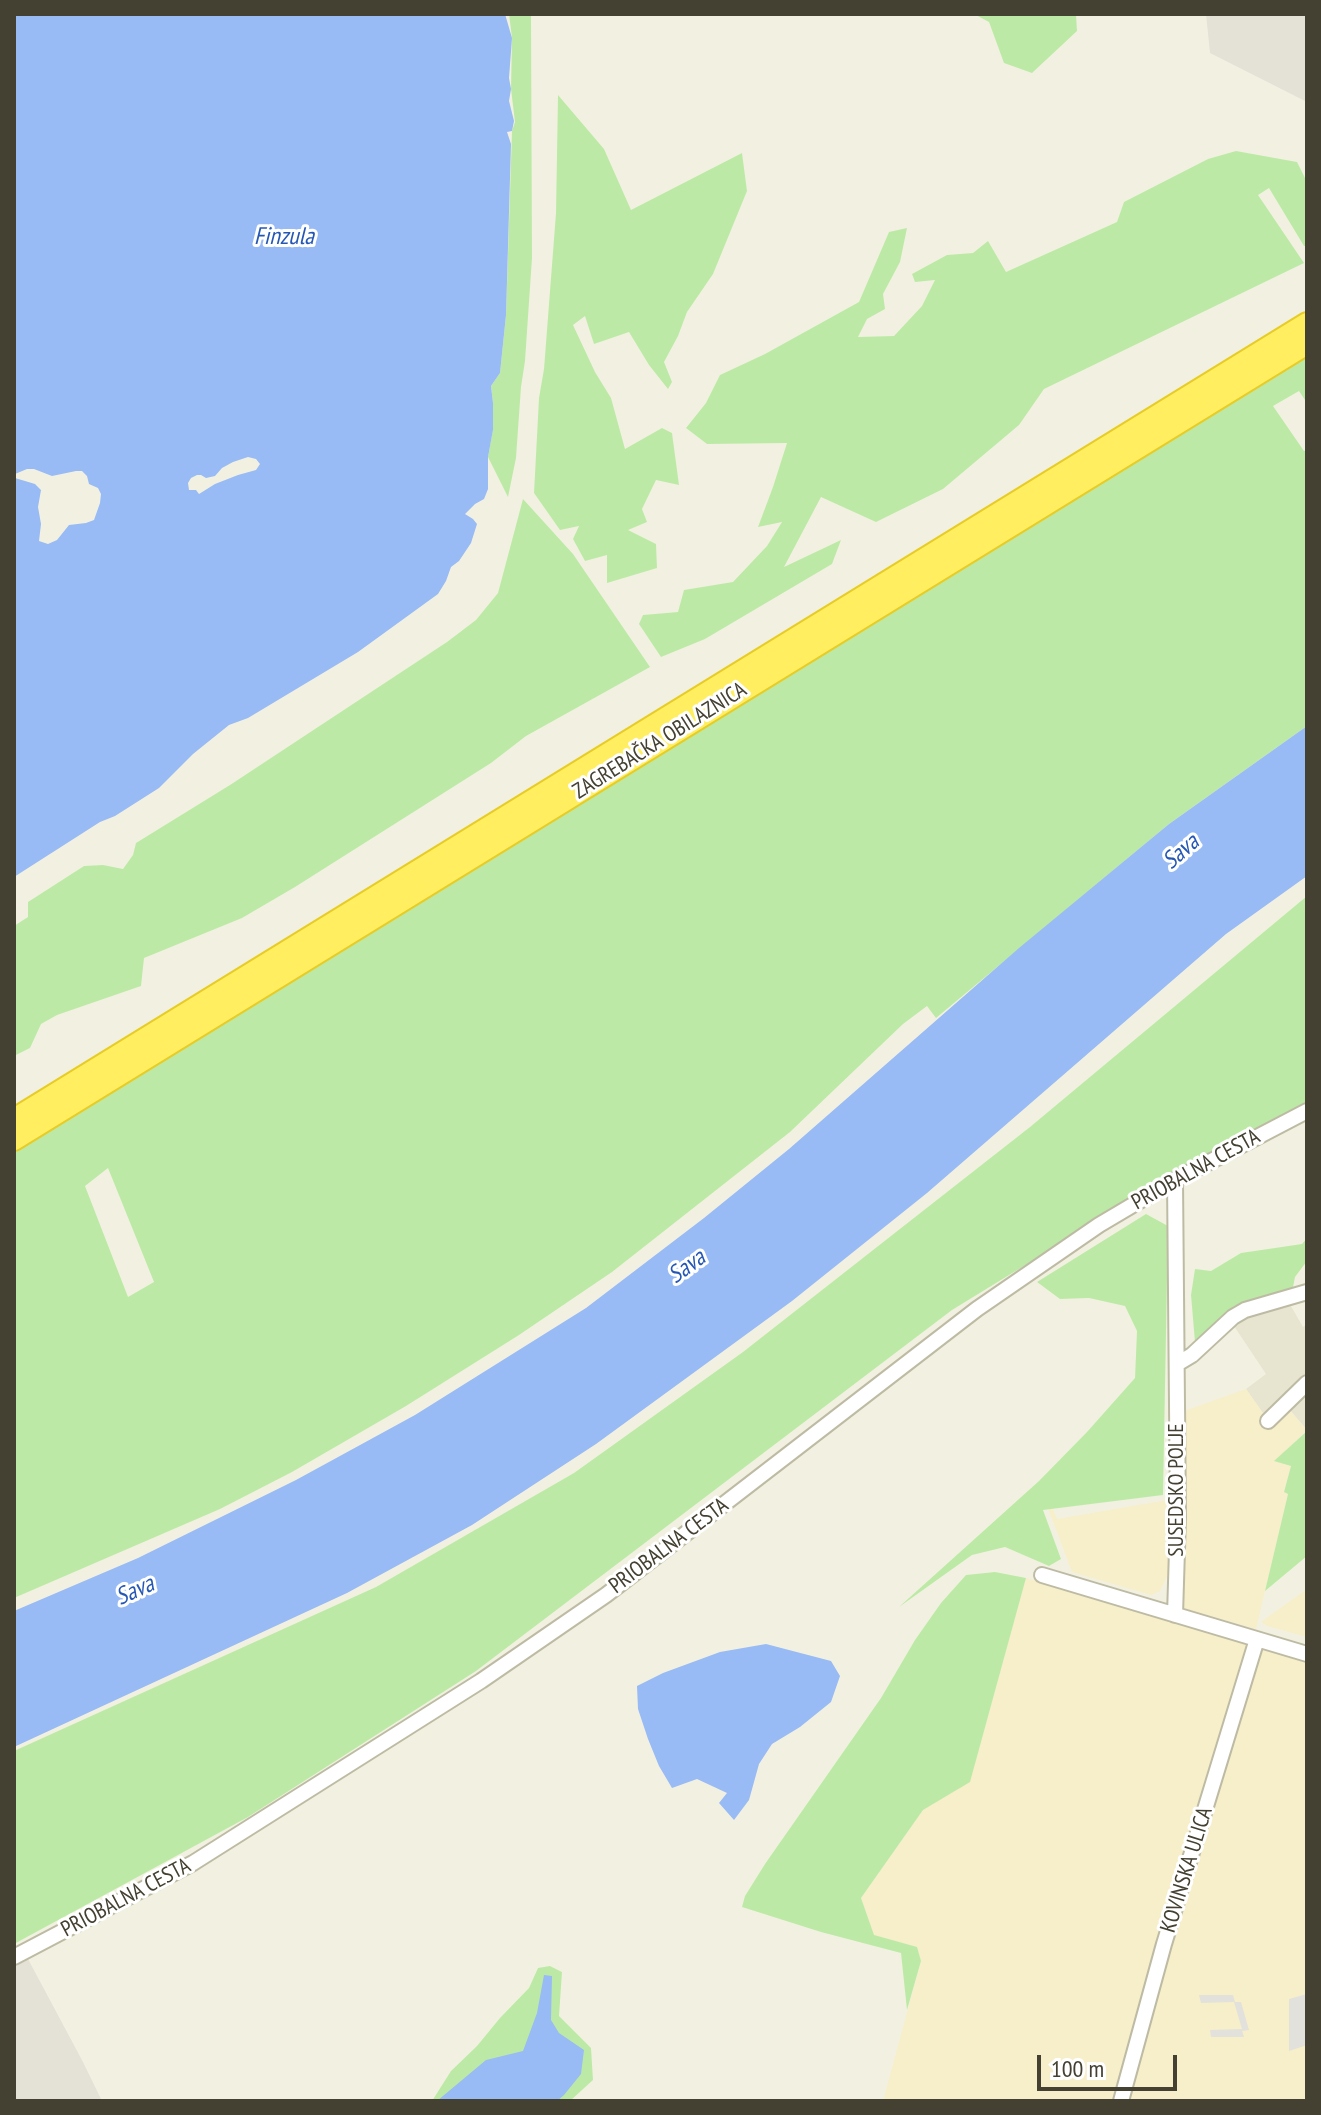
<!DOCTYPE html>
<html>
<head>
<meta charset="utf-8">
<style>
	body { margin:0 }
	#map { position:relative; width:1321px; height:2115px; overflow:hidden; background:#f2f1e1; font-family:"PT Sans Narrow",sans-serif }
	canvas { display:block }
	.frame { position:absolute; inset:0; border:16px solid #444132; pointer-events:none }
	.scale { position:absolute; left:1037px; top:2055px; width:140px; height:36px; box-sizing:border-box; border:4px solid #444132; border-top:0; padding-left:10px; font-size:24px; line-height:28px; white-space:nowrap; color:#444132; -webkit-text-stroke:6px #fff; paint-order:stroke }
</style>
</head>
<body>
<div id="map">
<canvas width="1321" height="2115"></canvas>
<div class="frame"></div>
<div class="scale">100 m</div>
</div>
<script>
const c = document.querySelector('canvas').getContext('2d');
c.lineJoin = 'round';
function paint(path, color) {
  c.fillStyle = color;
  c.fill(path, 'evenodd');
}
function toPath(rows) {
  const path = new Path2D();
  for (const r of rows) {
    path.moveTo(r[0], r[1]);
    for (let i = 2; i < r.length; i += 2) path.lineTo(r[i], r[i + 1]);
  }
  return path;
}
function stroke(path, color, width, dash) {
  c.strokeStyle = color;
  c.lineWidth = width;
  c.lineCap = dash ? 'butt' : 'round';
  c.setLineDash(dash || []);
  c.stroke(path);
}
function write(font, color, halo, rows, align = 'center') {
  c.font = font + ' "PT Sans Narrow",sans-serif';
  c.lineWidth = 6;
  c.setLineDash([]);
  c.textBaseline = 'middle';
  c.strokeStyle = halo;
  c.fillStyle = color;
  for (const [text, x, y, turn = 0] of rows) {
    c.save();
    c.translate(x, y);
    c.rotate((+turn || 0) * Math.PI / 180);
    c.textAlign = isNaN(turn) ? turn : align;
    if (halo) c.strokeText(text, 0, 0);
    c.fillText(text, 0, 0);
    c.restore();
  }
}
paint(toPath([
	[1288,1301,1303,1327,1307,1324,1307,1430,1284,1403,1267,1419,1246,1389,1266,1374,1232,1323,1240,1317]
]), '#e7e4cf');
paint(toPath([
	[1246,1389,1268,1420,1283,1403,1307,1430,1275,1461,1291,1466,1284,1491,1288,1494,1256,1629,1185,1609,1181,1602,1181,1412],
	[1173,1499,1171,1509,1168,1513,1172,1531,1172,1567,1160,1591,1151,1595,1072,1572,1046,1503,1050,1502,1057,1519],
	[1026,1578,1307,1659,1307,2101,883,2101,921,1961,916,1947,874,1936,861,1898,923,1810,970,1781],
	[1307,1589,1307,1637,1267,1626,1261,1622]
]), '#f7eeca');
paint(toPath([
	[1206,14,1307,14,1307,102,1210,53],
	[28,1959,83,2062,102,2101,17,2101,14,2094,14,1967]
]), '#e4e1d7');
paint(toPath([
	[509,14,531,14,532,258,525,361,521,387,516,458,508,497,488,457,493,429,493,403,491,386,500,373,506,315,512,131,515,122,511,89,512,38],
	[974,14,1076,14,1077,31,1032,73,1004,63,989,22],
	[558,95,604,149,631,210,742,153,747,191,713,274,687,312,678,336,664,362,672,382,668,389,649,365,629,332,594,344,585,316,573,325,595,372,611,398,625,449,662,428,672,433,679,485,656,480,642,509,647,522,628,530,656,544,657,568,607,583,607,555,585,561,573,539,579,526,560,530,534,493,539,398,544,369,556,213],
	[1236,151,1297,162,1307,182,1307,246,1304,246,1269,188,1258,195,1304,263,1044,389,1019,425,943,489,876,522,821,497,784,567,841,540,832,564,705,639,661,657,639,624,643,615,678,612,684,590,733,582,767,546,782,522,758,527,773,487,787,443,707,444,686,428,706,403,720,375,765,354,859,302,889,232,907,228,900,262,883,294,885,309,867,319,858,337,894,336,922,306,935,280,915,282,912,274,947,255,973,253,988,241,1006,272,1117,222,1124,202,1208,159],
	[1307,356,1307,403,1299,391,1273,406,1304,451,1307,450,1307,726,1169,824,936,1018,927,1006,903,1024,790,1132,612,1272,519,1335,406,1406,292,1472,220,1509,14,1598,14,1152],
	[108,1168,154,1282,128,1297,85,1186],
	[523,499,573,554,650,667,526,736,491,763,295,887,242,918,144,958,141,986,57,1015,41,1024,30,1048,14,1056,14,926,28,917,28,902,84,866,103,865,123,869,133,855,136,843,230,785,447,642,476,620,498,593],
	[1307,896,1307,1107,1182,1169,952,1310,476,1671,248,1817,14,1944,14,1751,376,1587,574,1473,743,1352,1030,1127],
	[1146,1214,1168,1226,1163,1495,1043,1510,1061,1559,1049,1566,1005,1547,972,1555,899,1607,1039,1481,1087,1432,1135,1378,1137,1331,1125,1306,1089,1298,1060,1299,1037,1282],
	[1307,1238,1307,1261,1295,1277,1291,1297,1234,1306,1195,1342,1191,1295,1195,1269,1211,1271,1241,1253,1302,1244],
	[1307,1431,1307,1556,1265,1591,1288,1494,1284,1492,1291,1466,1274,1461],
	[995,1572,1026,1578,970,1782,923,1810,861,1898,874,1935,917,1947,921,1961,907,2010,901,1953,821,1932,742,1907,745,1896,765,1864,881,1698,915,1640,941,1603,966,1575],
	[550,1966,562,1972,559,2016,591,2048,593,2080,570,2101,432,2101,451,2071,477,2046,500,2018,529,1988,538,1968]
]), '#bceaa6');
paint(toPath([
	[1307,1994,1307,2045,1289,2051,1289,1999],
	[1199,1995,1233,1995,1235,2002,1241,2002,1249,2030,1242,2031,1244,2037,1211,2037,1210,2030,1242,2029,1234,2002,1201,2003]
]), '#e2e1db');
paint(toPath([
	[14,14,505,14,512,38,509,78,511,89,509,101,514,121,512,131,507,132,511,144,506,315,500,373,491,386,493,403,493,430,488,457,488,489,484,499,475,504,465,514,473,519,477,524,471,543,459,561,451,567,446,581,438,594,358,652,248,718,229,725,193,754,159,788,115,816,100,822,14,877],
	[248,457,256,459,260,464,256,470,238,475,215,484,199,494,196,490,189,490,188,483,191,478,197,475,201,475,206,478,215,476,222,468,233,462],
	[27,469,34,469,52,476,76,471,82,471,87,476,89,484,98,488,101,494,100,503,94,520,86,523,69,525,57,540,48,544,39,541,41,524,38,507,41,490,35,484,15,478,15,474],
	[1307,726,1307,876,1226,934,927,1193,792,1301,596,1444,472,1525,347,1593,14,1747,14,1611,138,1558,296,1480,415,1415,586,1308,704,1218,789,1149,1019,948,1169,824],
	[766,1644,831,1661,840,1676,831,1702,800,1727,772,1744,759,1764,749,1800,734,1820,719,1803,727,1793,697,1779,672,1788,659,1766,648,1739,638,1709,637,1686,663,1673,720,1652],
	[544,1975,552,1976,551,2020,559,2033,584,2050,581,2074,564,2095,557,2101,437,2101,486,2060,523,2051,537,2013]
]), '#98baf5');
const minor = toPath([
	[1175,1180,1178,1517,1175,1615],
	[1177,1364,1192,1355,1233,1317,1245,1310,1307,1292],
	[1268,1421,1307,1383],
	[1042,1575,1307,1654],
	[14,1957,193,1863,481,1681,606,1595,977,1309,1099,1225,1175,1180,1307,1111],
	[1121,2101,1164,1944,1257,1639]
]);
const highway = toPath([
	[14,1119,1307,323],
	[14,1140,1307,344]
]);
stroke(minor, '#bebba4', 18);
stroke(highway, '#e7cc26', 24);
stroke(minor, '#fff', 14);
stroke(highway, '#ffee60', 20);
write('22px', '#444132', '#fff', [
	["ZAGREBAČKA OBILAZNICA",660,741,-32],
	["PRIOBALNA CESTA",1196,1170,-29],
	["SUSEDSKO POLJE",1177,1490,-90],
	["PRIOBALNA CESTA",669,1546,-37],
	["KOVINSKA ULICA",1187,1870,-73],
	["PRIOBALNA CESTA",126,1898,-28]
]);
write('italic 24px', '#2558b5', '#fff', [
	["Finzula",284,237],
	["Sava",1181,852,-41],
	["Sava",687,1267,-36],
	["Sava",135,1591,-24]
]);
</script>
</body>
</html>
